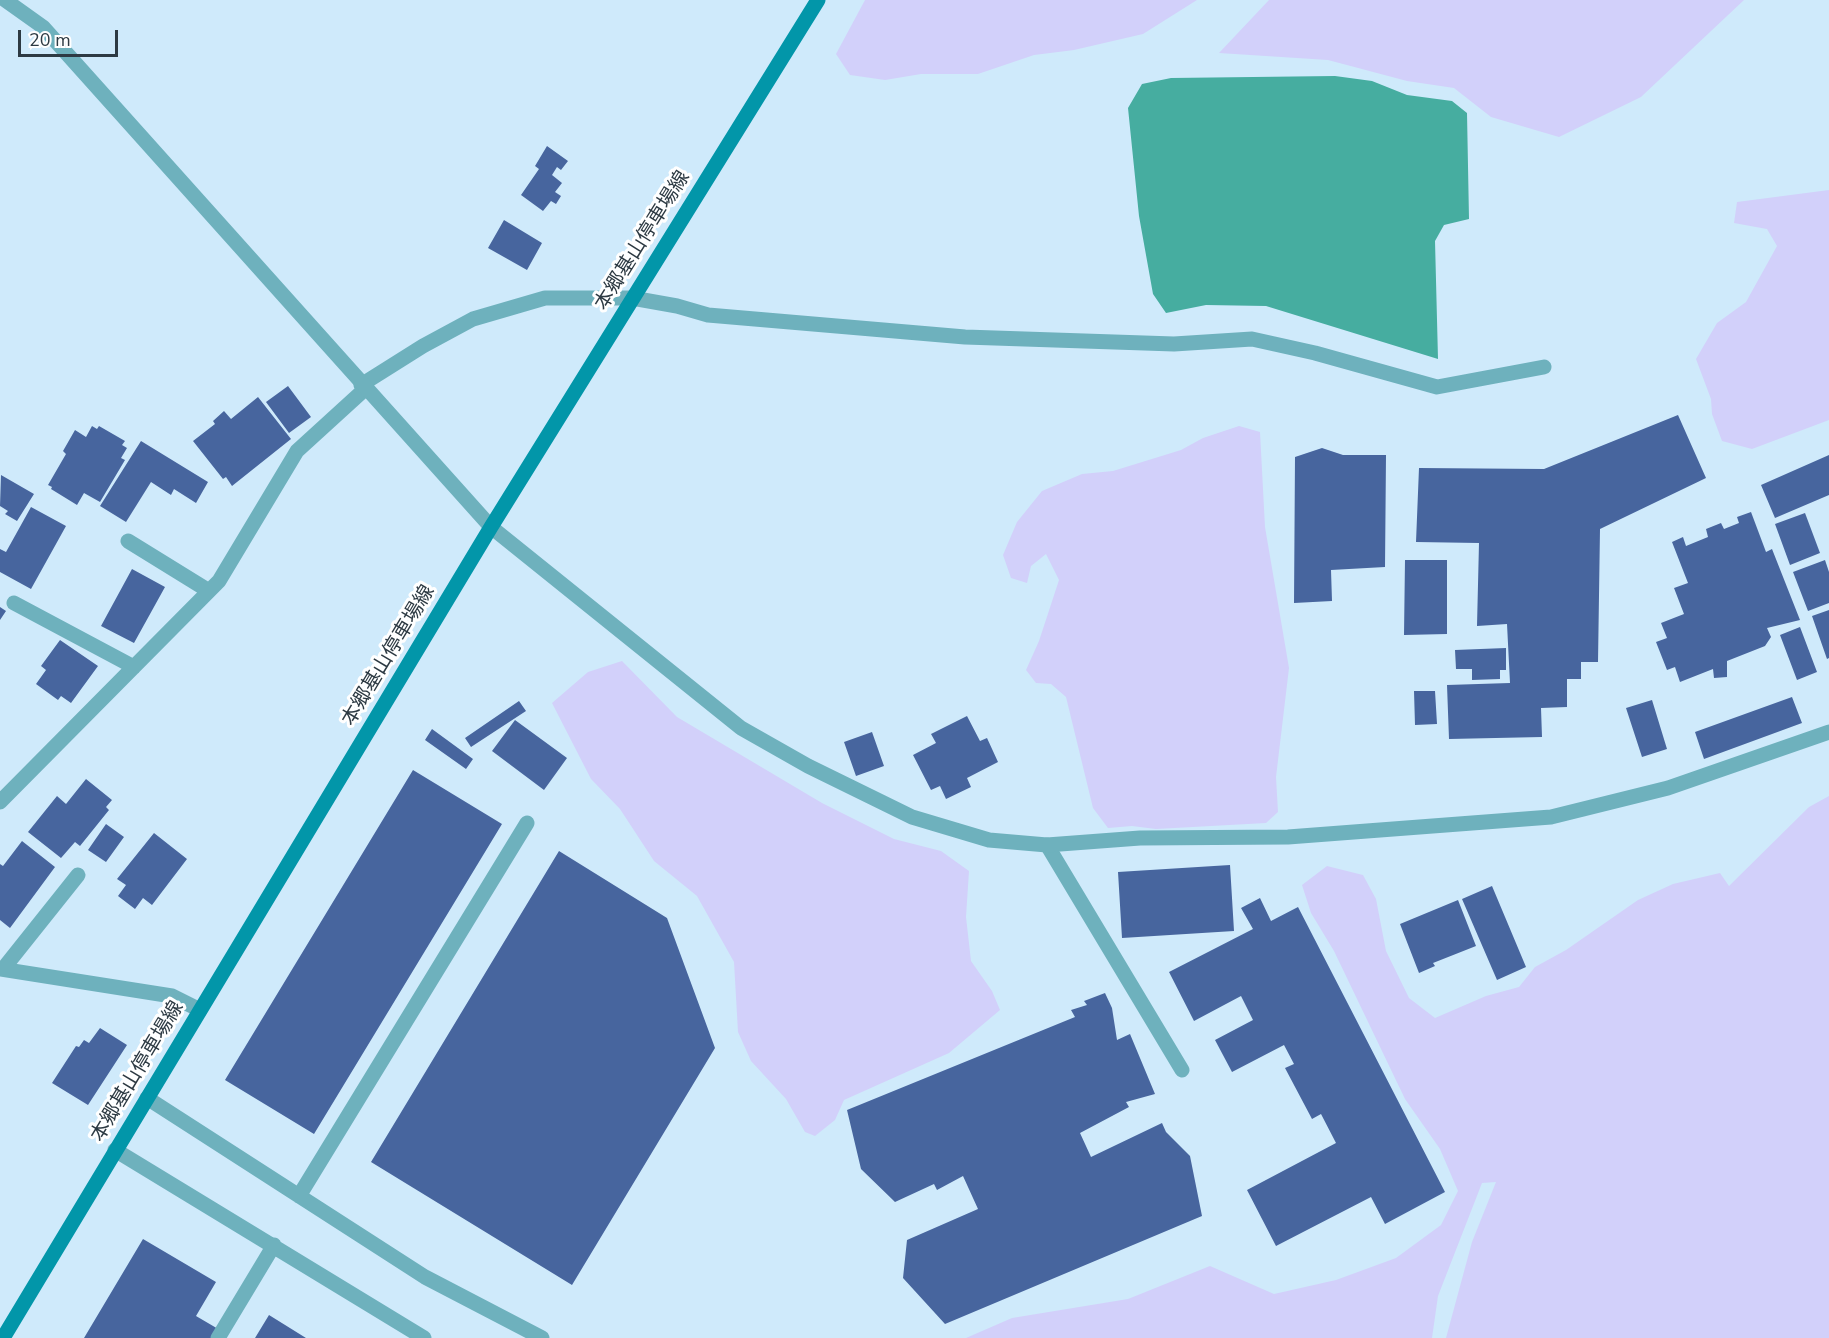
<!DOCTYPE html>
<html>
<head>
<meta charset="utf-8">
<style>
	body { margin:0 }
	#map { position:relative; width:1829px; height:1338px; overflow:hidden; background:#cfeafb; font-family:"Nunito Sans",sans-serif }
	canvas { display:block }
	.scale { position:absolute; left:18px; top:30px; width:100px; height:27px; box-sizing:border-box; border:3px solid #2d3a43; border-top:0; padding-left:8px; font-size:18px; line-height:21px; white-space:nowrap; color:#2d3a43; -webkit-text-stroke:4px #fff; paint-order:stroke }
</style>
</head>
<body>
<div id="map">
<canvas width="1829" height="1338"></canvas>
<div class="scale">20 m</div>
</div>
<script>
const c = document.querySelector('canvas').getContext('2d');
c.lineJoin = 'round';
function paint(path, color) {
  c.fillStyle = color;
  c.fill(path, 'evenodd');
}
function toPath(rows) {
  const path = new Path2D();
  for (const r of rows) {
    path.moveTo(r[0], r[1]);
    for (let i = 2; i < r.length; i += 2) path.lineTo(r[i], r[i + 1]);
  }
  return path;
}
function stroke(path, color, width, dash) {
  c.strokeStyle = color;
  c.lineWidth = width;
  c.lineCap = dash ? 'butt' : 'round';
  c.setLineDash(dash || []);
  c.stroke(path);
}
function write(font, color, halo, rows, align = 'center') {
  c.font = font + ' "Nunito Sans","Noto Sans JP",sans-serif';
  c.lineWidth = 6;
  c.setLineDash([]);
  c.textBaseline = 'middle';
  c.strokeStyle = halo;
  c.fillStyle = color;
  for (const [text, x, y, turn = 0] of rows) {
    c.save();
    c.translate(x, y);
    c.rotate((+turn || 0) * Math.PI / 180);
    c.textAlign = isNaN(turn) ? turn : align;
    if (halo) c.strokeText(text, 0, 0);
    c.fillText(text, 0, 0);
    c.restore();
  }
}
paint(toPath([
	[865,0,1197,0,1143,34,1074,50,1034,55,978,74,921,74,885,80,850,75,836,54],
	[1269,0,1744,0,1641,97,1559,137,1491,117,1454,88,1407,81,1328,60,1219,53],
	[1829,190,1829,420,1752,449,1722,441,1712,414,1711,399,1696,359,1717,323,1746,302,1777,246,1767,229,1734,223,1737,202],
	[1239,426,1260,432,1265,527,1289,668,1276,777,1278,812,1266,823,1156,829,1132,826,1108,828,1093,808,1066,697,1051,684,1036,683,1026,670,1039,641,1059,580,1046,554,1031,566,1027,583,1011,578,1003,555,1017,522,1042,491,1082,474,1113,471,1181,450,1203,438],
	[622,661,677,717,822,803,894,839,941,851,969,871,966,917,971,961,992,991,1000,1010,949,1053,844,1100,835,1120,815,1136,805,1132,786,1099,751,1061,738,1032,734,962,697,896,654,861,620,809,591,779,552,703,588,672],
	[1829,796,1829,1338,1446,1338,1472,1242,1496,1182,1482,1183,1438,1296,1432,1338,966,1338,1012,1318,1128,1299,1210,1266,1274,1294,1336,1280,1396,1258,1441,1225,1458,1191,1440,1149,1405,1099,1334,951,1311,913,1302,885,1327,866,1363,875,1376,899,1386,951,1409,998,1435,1018,1486,996,1519,987,1535,967,1566,950,1638,900,1673,884,1720,873,1729,886,1809,807]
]), '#d2d0fa');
paint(toPath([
	[1335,76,1372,81,1407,95,1452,101,1467,113,1469,219,1444,225,1435,241,1438,359,1266,306,1206,305,1166,313,1153,294,1139,216,1128,108,1142,84,1171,78]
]), '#46ada0');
paint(toPath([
	[547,146,568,161,561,170,557,167,552,175,562,183,555,192,561,196,556,204,551,201,543,211,521,195,539,169,535,166],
	[504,220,542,243,527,270,488,248],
	[288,386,311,417,289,433,266,402],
	[258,397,291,439,232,486,226,477,223,479,193,441,215,424,213,421,224,411,231,419],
	[1678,415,1706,478,1600,529,1598,662,1581,662,1581,679,1567,679,1567,707,1541,708,1542,737,1449,739,1447,685,1510,683,1507,624,1477,626,1479,543,1416,542,1419,468,1544,469],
	[92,426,97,429,99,426,125,441,122,445,127,448,121,458,125,460,100,502,84,493,77,505,51,489,52,487,48,485,66,454,63,451,75,430,86,437],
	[141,441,208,482,196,503,174,489,171,495,151,482,126,522,100,506],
	[1322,448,1343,455,1386,455,1385,567,1331,570,1332,601,1294,603,1295,457],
	[1829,455,1829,495,1775,518,1761,485],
	[1,475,34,494,17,521,5,514,8,511,0,506],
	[31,507,66,526,31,589,0,572,0,549,6,552],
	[1751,512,1766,552,1772,549,1800,620,1767,628,1771,637,1765,646,1727,661,1727,677,1714,678,1713,669,1680,682,1675,667,1667,670,1656,642,1667,638,1661,623,1684,614,1674,588,1688,583,1672,542,1683,537,1686,546,1708,537,1706,529,1721,523,1724,529,1739,523,1737,517],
	[1805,513,1820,553,1790,565,1775,524],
	[1405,560,1447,560,1447,634,1404,635],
	[1825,560,1829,572,1829,603,1808,611,1793,572],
	[132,569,165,587,134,643,101,626],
	[0,607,6,611,0,620],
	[1829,610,1829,658,1827,659,1812,616],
	[1800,627,1817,672,1797,680,1780,635],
	[60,640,98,666,71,703,61,696,58,700,36,684,46,670,41,666],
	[1506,648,1506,670,1500,670,1500,679,1472,680,1472,669,1456,669,1455,650],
	[1414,691,1435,691,1437,724,1415,725],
	[1792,697,1802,723,1704,759,1695,732],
	[1652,700,1667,749,1642,757,1626,708],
	[519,701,526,711,471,747,465,738],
	[967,716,980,741,987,738,998,762,967,778,971,787,946,799,940,786,931,790,913,755,936,743,931,734],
	[515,720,567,758,544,790,492,751],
	[432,729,473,759,466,769,425,740],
	[872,732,884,766,856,776,844,742],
	[413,770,502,824,314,1134,225,1080],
	[86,779,112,800,106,807,109,810,80,846,75,842,61,858,28,832,57,796,66,804],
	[106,824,124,837,106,862,88,850],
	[154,833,187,859,152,905,143,898,135,909,118,896,126,885,117,879],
	[22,841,55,867,10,928,0,920,0,864,3,866],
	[559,851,667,918,715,1048,572,1285,371,1162],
	[1230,865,1234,931,1122,938,1118,872],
	[1492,886,1526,967,1497,980,1462,899],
	[1260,898,1271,921,1298,907,1445,1192,1385,1224,1371,1197,1276,1246,1247,1190,1336,1143,1321,1114,1312,1119,1285,1068,1294,1064,1284,1045,1232,1072,1215,1040,1253,1020,1241,996,1194,1021,1169,972,1253,929,1241,908],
	[1458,900,1476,946,1433,963,1435,966,1419,973,1400,924],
	[1105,993,1112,1008,1117,1040,1130,1034,1155,1094,1126,1102,1129,1107,1080,1133,1091,1157,1162,1123,1166,1132,1190,1156,1202,1216,945,1324,903,1278,907,1240,978,1209,963,1176,937,1190,934,1184,895,1202,861,1169,847,1110,1075,1017,1071,1010,1087,1005,1084,1001],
	[100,1028,127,1045,88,1105,52,1083,76,1046,79,1047,84,1040,89,1043],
	[143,1239,216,1282,196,1316,225,1333,222,1338,84,1338],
	[269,1315,306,1338,255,1338]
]), '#47659e');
stroke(toPath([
	[361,385,423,346,473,319,545,298,632,298,677,306,708,315,965,337,1174,344,1252,339,1315,353,1437,387,1544,367],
	[128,541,209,591],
	[14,603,134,667],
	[0,802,219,581,297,451,365,389],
	[1047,845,1182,1070],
	[0,969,172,996,200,1010],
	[3,969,78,875],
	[147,1098,425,1277,542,1338],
	[115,1150,424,1338],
	[299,1196,527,823],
	[218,1338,274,1245]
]), '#6eb1bd', 15);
stroke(toPath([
	[5,0,43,27,491,527,741,728,808,766,912,817,989,840,1047,845,1140,838,1288,837,1551,817,1668,788,1829,732]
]), '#6eb1bd', 15);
stroke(toPath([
	[3,1338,491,527,818,0]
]), '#0296a9', 15);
write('20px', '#2d3a43', '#fff', [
	["本郷基山停車場線",643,241,-58],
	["本郷基山停車場線",389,656,-59],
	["本郷基山停車場線",138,1072,-59]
]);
</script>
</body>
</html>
